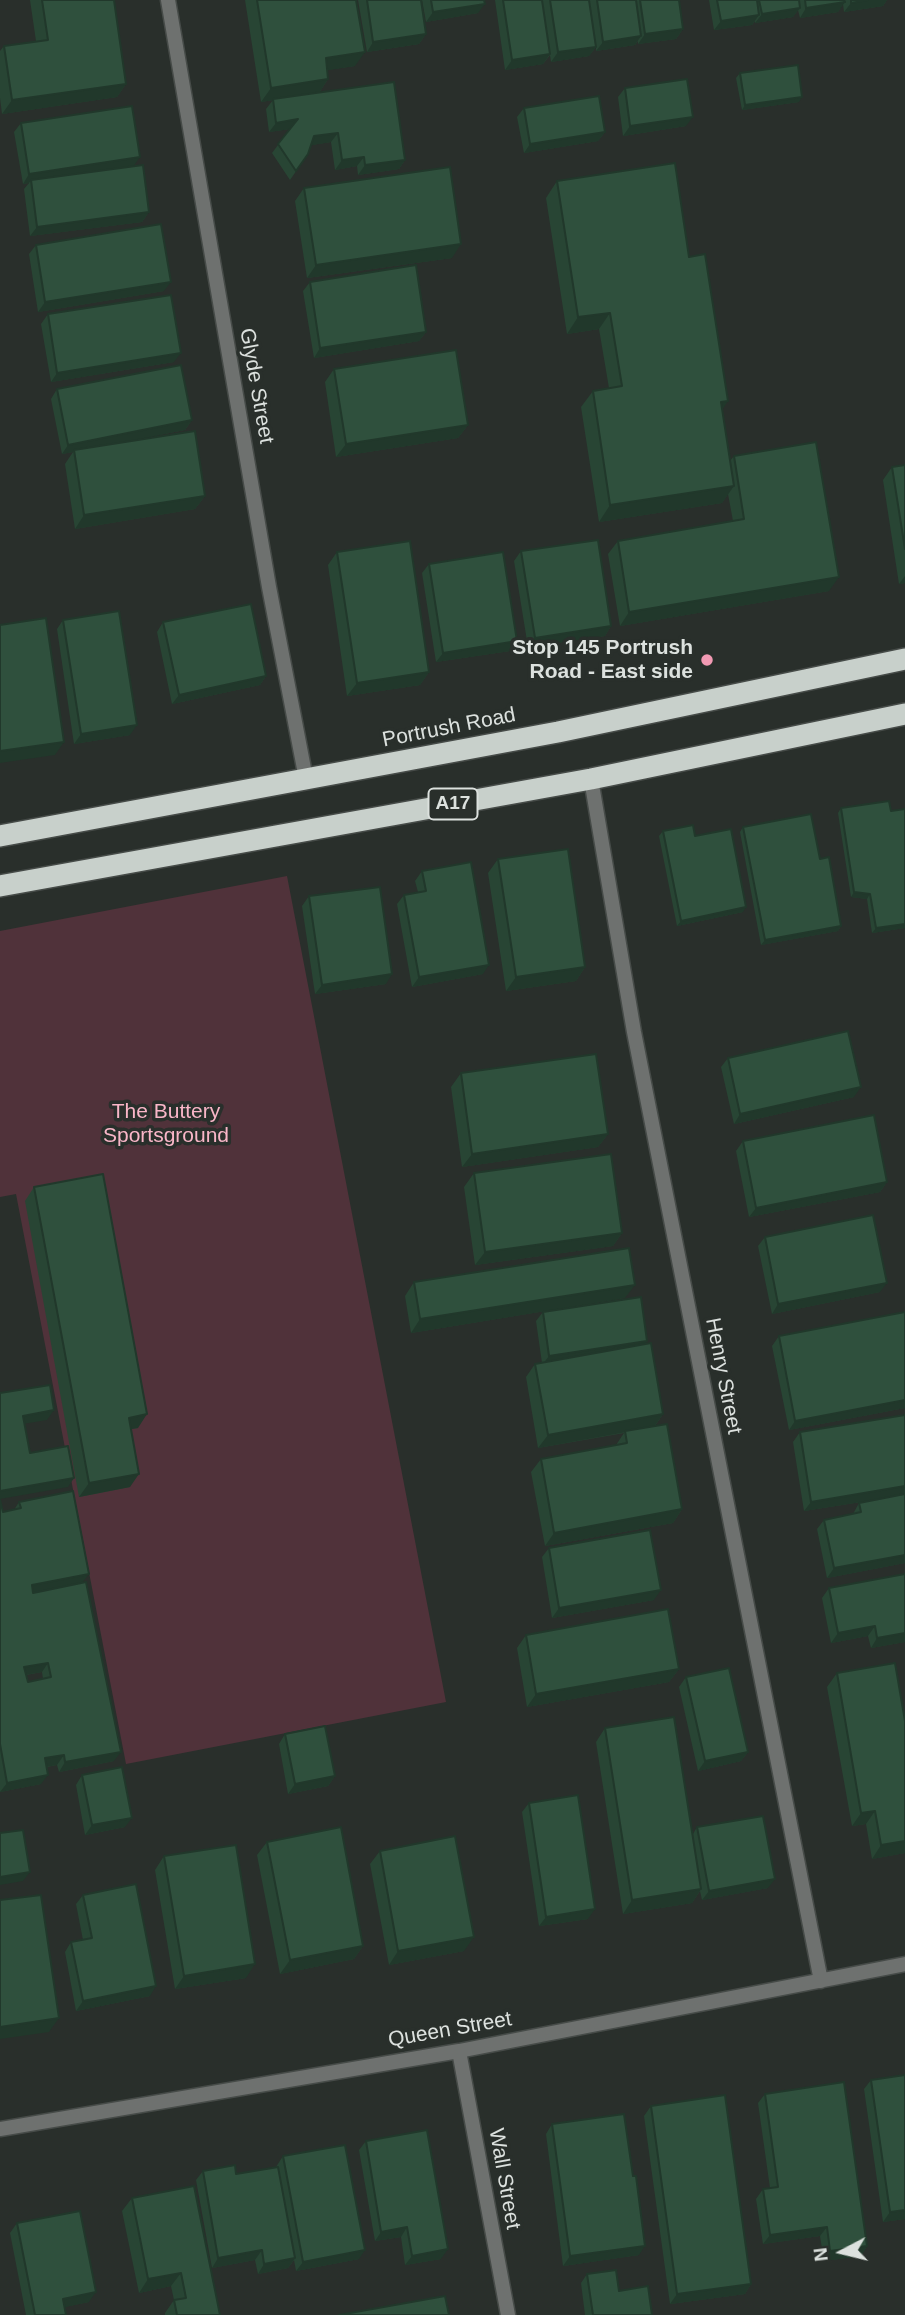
<!DOCTYPE html>
<html>
<head>
<meta charset="utf-8">
<style>
  body { margin:0 }
  #map { position:relative; width:905px; height:2315px; overflow:hidden; background:#292f2b; font-family:Helvetica,sans-serif }
  canvas { display:block }
  .north { position:absolute; left:807px; top:2217px; width:70px; height:70px; -webkit-text-stroke:5px #292f2b; paint-order:stroke; rotate:263deg; font-size:19px; font-weight:700; line-height:28px; text-align:center; color:#dce1de }
  .north::after { content:''; display:block; margin:auto; width:24px; height:32px; background:#dce1de; clip-path:polygon(50% 0,100% 100%,50% 72%,0 100%) }
</style>
</head>
<body>
<div id="map">
<canvas width="905" height="2315"></canvas>
<div class="north">N</div>
</div>
<script>
const context = document.querySelector('canvas').getContext('2d');
context.lineJoin = 'round';
function fill(path, color) { context.fillStyle = color; context.fill(path, 'evenodd'); }
function strokePath(path, color, width, dash) { context.strokeStyle = color; context.lineWidth = width; context.lineCap = dash ? 'butt' : 'round'; context.setLineDash(dash || []); context.stroke(path); }
function write(font, color, halo, rows, align = 'center') {
  context.font = font + ' Helvetica,sans-serif'; context.lineWidth = 7; context.setLineDash([]); context.textBaseline = 'middle'; context.strokeStyle = halo; context.fillStyle = color; for (const [text, x, y, turn = 0] of rows) {
    context.save(); context.translate(x, y); context.rotate((+turn || 0) * Math.PI / 180); context.textAlign = isNaN(turn) ? turn : align; if (halo) context.strokeText(text, 0, 0); context.fillText(text, 0, 0); context.restore();
  }
}
const green = new Path2D(`
  M287,876L446,1702L126,1764L16,1194L0,1197V931Z`);
const street = new Path2D(`
  M168,0L269,587L306,779
  M591,779L634,1032L821,1981
  M459,2051L508,2315
  M0,2129L459,2051L905,1964`);
const highway = new Path2D(`
  M0,836L558,732L905,659
  M0,886L591,779L905,714`);
const wall = new Path2D(`
  M30,0H114L126,84L117,97L2,114L0,98V51L4,46L36,41Z
  M245,0H356L355,66L327,70L328,79L319,93L405,160L399,169L358,175L357,166L335,170L331,142L311,145L308,154L290,180L272,153L290,129L269,132L266,109L273,100L261,102Z
  M358,0H421L426,34L419,44L367,52Z
  M422,0H484L478,13L426,22Z
  M495,0H679L683,29L676,39L638,44V41L635,45L596,51V47L589,56L551,62L550,55L543,64L505,70Z
  M709,0H887L883,6L844,12L843,4L838,12L800,18L798,10L793,17L755,23V21L752,25L714,30Z
  M740,73L799,102L742,110L736,78Z
  M625,88L686,126L623,136L618,97Z
  M524,108L605,132L598,141L524,153L517,117Z
  M21,123L133,167L149,212L142,222L30,236L24,189L29,183L23,184L14,132Z
  M557,181L689,257L722,410L730,461L734,456L829,591L620,626L608,554L618,541L733,521L728,494L722,503L599,522L581,407L593,391L609,388L599,329L567,334L546,198Z
  M304,188L452,258L307,278L295,201Z
  M36,245L164,291L38,312L29,254Z
  M310,282L426,332L419,341L314,358L303,291Z
  M48,314L174,362L51,382L41,324Z
  M334,369L468,425L458,438L336,457L325,382Z
  M57,389L192,420L185,430L117,443L205,496L195,509L75,529L65,464L73,452L62,454L51,399Z
  M905,465V583L899,584L883,480L892,467Z
  M521,551L611,626L605,636L528,647L514,561Z
  M337,552L429,672L420,685L347,696L328,565Z
  M429,564L517,641L510,651L436,662L422,573Z
  M63,620L130,735L74,744L57,629Z
  M163,622L266,676L260,685L172,704L157,632Z
  M841,808L905,928L872,933L867,899L851,897L838,813Z
  M743,827L820,859L841,926L838,931L761,945L740,832Z
  M663,831L695,836L743,912L677,926L659,836Z
  M498,859L585,967L576,981L506,991L488,873Z
  M422,871L483,974L412,987L397,904L404,895L418,892L415,881Z
  M309,896L386,984L315,994L302,906Z
  M728,1058L854,1097L734,1124L721,1067Z
  M461,1073L608,1134L598,1147L462,1167L451,1087Z
  M743,1141L887,1182L880,1192L749,1217L736,1151Z
  M474,1173L622,1233L613,1246L475,1265L464,1187Z
  M34,1187L138,1428L131,1429L130,1487L79,1497L25,1201Z
  M765,1237L880,1292L772,1314L758,1246Z
  M414,1282L625,1298L411,1333L405,1296Z
  M543,1312L645,1344L663,1414L655,1426L682,1509L673,1523L545,1546L531,1472L541,1459L616,1445L624,1433L538,1448L526,1377L535,1364L542,1363L536,1321Z
  M905,1312V1408L789,1430L772,1346L779,1336Z
  M905,1415V1563L827,1578L817,1529L824,1520L853,1514L859,1503L893,1497L804,1511L793,1442L800,1432Z
  M0,1500L3,1512L14,1510L19,1502L83,1583L114,1761L59,1772L57,1765L47,1767L41,1784L0,1792ZM42,1672L43,1679L28,1682L26,1675Z
  M549,1548L654,1600L552,1618L542,1557Z
  M905,1574V1642L871,1648L868,1636L831,1643L822,1598L829,1588Z
  M526,1635L679,1669L669,1682L527,1707L517,1648Z
  M837,1673L905,1721V1853L872,1859L866,1824L852,1826L827,1687Z
  M686,1677L748,1752L741,1761L698,1771L679,1687Z
  M605,1728L693,1834L697,1827L768,1888L702,1900L700,1891L692,1903L623,1914L596,1742Z
  M285,1734L335,1776L328,1786L288,1794L279,1744Z
  M82,1775L125,1827L85,1835L76,1785Z
  M529,1803L588,1919L539,1926L522,1812Z
  M267,1842L363,1946L354,1959L280,1974L257,1855Z
  M380,1851L464,1951L389,1965L370,1864Z
  M164,1856L246,1978L175,1989L155,1870Z
  M83,1895L150,1996L76,2011L65,1952L71,1942L83,1940L76,1904Z
  M871,2080L905,2219L883,2222L864,2089Z
  M765,2094L867,2246L861,2256L824,2261L820,2236L763,2244L756,2199L763,2189L770,2188L758,2103Z
  M651,2106L751,2284L745,2294L670,2304L644,2116Z
  M552,2124L633,2176L639,2255L563,2266L546,2134Z
  M366,2141L441,2259L405,2265L401,2237L375,2241L359,2150Z
  M283,2156L359,2259L296,2271L294,2260L288,2268L258,2274L255,2260L212,2268L196,2180L203,2171L236,2174L276,2167Z
  M132,2198L220,2315H165V2313L174,2300L171,2286L139,2293L122,2211Z
  M17,2223L89,2302L64,2307L66,2315H26L10,2233Z
  M587,2274L619,2291L652,2315H585L581,2283Z`);
const shadedWall = new Path2D(`
  M868,0H887L883,6L844,12L851,3Z
  M845,2L838,12L800,18L806,8Z
  M485,4L478,13L426,22L433,12Z
  M800,8L793,17L755,23L762,14Z
  M759,15L752,25L714,30L721,21Z
  M683,29L676,39L638,44L645,34Z
  M426,34L419,44L367,52L373,42Z
  M641,36L635,45L596,51L603,42Z
  M596,47L589,56L551,62L558,52Z
  M365,52L355,66L316,72L326,58Z
  M550,54L543,64L505,70L512,60Z
  M328,79L319,93L261,102L271,88Z
  M126,84L117,97L2,114L12,100Z
  M802,97L799,102L742,110L745,105Z
  M693,117L686,126L623,136L630,126Z
  M298,119L291,129L269,132L276,123Z
  M605,132L598,141L524,153L530,144Z
  M338,133L331,142L307,146L314,136Z
  M140,157L133,167L31,180L29,183L23,184L29,174Z
  M364,157L357,166L335,170L342,160Z
  M405,160L399,169L358,175L365,165Z
  M149,212L142,222L30,236L37,227Z
  M461,244L452,258L307,278L316,265Z
  M171,282L164,291L38,312L45,302Z
  M610,313L599,329L567,334L578,317Z
  M426,332L419,341L314,358L320,348Z
  M181,353L174,362L51,382L57,373Z
  M728,401L717,418L721,402Z
  M192,420L185,430L74,452V450L73,452L62,454L68,445Z
  M468,425L458,438L336,457L346,444Z
  M734,486L722,503L599,522L610,505Z
  M205,496L195,509L75,529L84,515Z
  M905,576V583L899,584Z
  M839,577L829,591L620,626L629,612Z
  M611,626L605,636L528,647L535,638Z
  M517,641L510,651L436,662L443,653Z
  M429,672L420,685L347,696L357,683Z
  M266,676L260,685L172,704L179,695Z
  M137,725L130,735L74,744L81,734Z
  M64,742L55,755L0,763V751Z
  M854,892L870,894L867,899L851,897Z
  M746,907L743,912L677,926L681,921Z
  M905,924V928L872,933L876,928Z
  M841,926L838,931L761,945L765,940Z
  M489,965L483,974L412,987L419,977Z
  M585,967L576,981L506,991L516,977Z
  M392,974L386,984L315,994L322,985Z
  M861,1087L854,1097L734,1124L740,1114Z
  M608,1134L598,1147L462,1167L472,1154Z
  M887,1182L880,1192L749,1217L756,1208Z
  M622,1233L613,1246L475,1265L485,1252Z
  M887,1283L880,1292L772,1314L778,1304Z
  M635,1285L625,1298L411,1333L420,1319Z
  M647,1341L640,1351L542,1365L549,1356Z
  M905,1400V1408L789,1430L795,1421Z
  M54,1410L47,1420L17,1425L23,1416Z
  M147,1414L138,1428L119,1431L129,1418Z
  M663,1414L654,1427L538,1448L548,1435Z
  M139,1474L130,1487L79,1497L89,1483Z
  M74,1478L68,1487L0,1499V1491Z
  M905,1486V1495L804,1511L811,1502Z
  M682,1509L673,1523L545,1546L554,1533Z
  M905,1555V1563L827,1578L834,1568Z
  M89,1574L82,1583L26,1594L32,1585Z
  M661,1590L654,1600L552,1618L559,1608Z
  M875,1626L868,1636L831,1643L838,1633Z
  M905,1633V1642L871,1648L877,1638Z
  M48,1663L42,1672L18,1676L24,1667Z
  M679,1669L669,1682L527,1707L536,1694Z
  M121,1752L114,1761L59,1772L65,1762Z
  M748,1752L741,1761L698,1771L705,1761Z
  M64,1755L57,1765L39,1768L45,1758Z
  M48,1775L41,1784L0,1792L7,1783Z
  M335,1776L328,1786L288,1794L295,1784Z
  M875,1811L866,1824L852,1826L861,1813Z
  M132,1818L125,1827L85,1835L92,1825Z
  M905,1841V1853L872,1859L881,1845Z
  M30,1872L23,1881L0,1885V1877Z
  M775,1879L768,1888L702,1900L709,1891Z
  M701,1889L692,1903L623,1914L632,1900Z
  M595,1909L588,1919L539,1926L546,1917Z
  M474,1937L464,1951L389,1965L398,1951Z
  M363,1946L354,1959L280,1974L290,1960Z
  M255,1964L246,1978L175,1989L184,1976Z
  M156,1986L150,1996L76,2011L83,2001Z
  M59,2018L49,2032L0,2039V2027Z
  M905,2210V2219L883,2222L890,2212Z
  M407,2227L401,2237L375,2241L381,2232Z
  M827,2227L820,2236L763,2244L770,2235Z
  M645,2246L639,2255L563,2266L570,2256Z
  M867,2246L861,2256L824,2261L830,2251Z
  M448,2249L441,2259L405,2265L412,2256Z
  M262,2250L255,2260L212,2268L218,2258Z
  M365,2250L359,2259L296,2271L303,2262Z
  M295,2258L288,2268L258,2274L264,2264Z
  M181,2273L171,2286L139,2293L148,2279Z
  M751,2284L745,2294L670,2304L677,2294Z
  M96,2292L89,2302L56,2309L63,2299Z`);
const building = new Path2D(`
  M42,0H114L126,84L12,100L4,46L48,40Z
  M257,0H356L365,52L326,58L328,79L271,88Z
  M367,0H421L426,34L373,42Z
  M431,0H484L485,4L433,12Z
  M503,0H542L550,54L512,60Z
  M550,0H589L596,47L558,52Z
  M597,0H636L641,36L603,42Z
  M640,0H679L683,29L645,34Z
  M717,0H757L759,15L721,21Z
  M759,0H799L800,8L762,14Z
  M805,0H844L845,2L806,8Z
  M851,0H868L851,3Z
  M798,65L802,97L745,105L740,73Z
  M687,79L693,117L630,126L625,88Z
  M394,82L405,160L365,165L364,157L342,160L338,133L314,136L308,154L296,171L278,144L298,119L276,123L273,99Z
  M599,96L605,132L530,144L524,108Z
  M132,106L140,157L29,174L21,123Z
  M675,163L689,257L705,254L728,401L721,402L734,486L610,505L593,391L622,386L610,313L578,317L557,181Z
  M143,165L149,212L37,227L31,180Z
  M450,167L461,244L316,265L304,188Z
  M161,224L171,282L45,302L36,245Z
  M416,265L426,332L320,348L310,282Z
  M171,295L181,353L57,373L48,314Z
  M456,350L468,425L346,444L334,369Z
  M181,365L192,420L68,445L57,389Z
  M195,431L205,496L84,515L74,450Z
  M816,442L839,577L629,612L618,541L744,519L734,456Z
  M905,465V549L892,467Z
  M598,540L611,626L535,638L521,551Z
  M410,541L429,672L357,683L337,552Z
  M503,552L517,641L443,653L429,564Z
  M251,604L266,676L179,695L163,622Z
  M119,611L137,725L81,734L63,620Z
  M46,618L64,742L0,751V625Z
  M889,801L891,811L905,809V924L876,928L870,894L854,892L841,808Z
  M811,814L820,859L829,857L841,926L765,940L743,827Z
  M693,825L695,836L731,829L746,907L681,921L663,831Z
  M568,849L585,967L516,977L498,859Z
  M471,862L489,965L419,977L404,895L426,891L422,871Z
  M380,887L392,974L322,985L309,896Z
  M848,1031L861,1087L740,1114L728,1058Z
  M596,1054L608,1134L472,1154L461,1073Z
  M874,1115L887,1182L756,1208L743,1141Z
  M611,1154L622,1233L485,1252L474,1173Z
  M103,1174L147,1414L129,1418L139,1474L89,1483L34,1187Z
  M873,1215L887,1283L778,1304L765,1237Z
  M629,1248L635,1285L420,1319L414,1282Z
  M641,1297L647,1341L549,1356L543,1312Z
  M905,1312V1400L795,1421L779,1336Z
  M651,1343L663,1414L548,1435L535,1364Z
  M50,1385L54,1410L23,1416L30,1453L68,1446L74,1478L0,1491V1393Z
  M905,1415V1486L811,1502L800,1432Z
  M667,1424L682,1509L554,1533L541,1459L627,1443L625,1431Z
  M73,1491L89,1574L32,1585L33,1593L86,1582L121,1752L65,1762L64,1755L45,1758L48,1775L7,1783L0,1744V1500L3,1512L21,1508L19,1502ZM48,1663L51,1677L28,1682L24,1667Z
  M905,1494V1555L834,1568L824,1520L861,1512L859,1503Z
  M650,1530L661,1590L559,1608L549,1548Z
  M905,1574V1633L877,1638L875,1626L838,1633L829,1588Z
  M668,1609L679,1669L536,1694L526,1635Z
  M895,1663L905,1721V1841L881,1845L875,1811L861,1813L837,1673Z
  M729,1668L748,1752L705,1761L686,1677Z
  M674,1717L701,1889L632,1900L605,1728Z
  M325,1726L335,1776L295,1784L285,1734Z
  M122,1767L132,1818L92,1825L82,1775Z
  M578,1795L595,1909L546,1917L529,1803Z
  M763,1816L775,1879L709,1891L697,1827Z
  M341,1827L363,1946L290,1960L267,1842Z
  M23,1830L30,1872L0,1877V1833Z
  M455,1836L474,1937L398,1951L380,1851Z
  M236,1845L255,1964L184,1976L164,1856Z
  M136,1884L156,1986L83,2001L71,1942L92,1938L83,1895Z
  M41,1895L59,2018L0,2027V1900Z
  M905,2075V2210L890,2212L871,2080Z
  M844,2082L867,2246L830,2251L827,2227L770,2235L763,2189L778,2187L765,2094Z
  M725,2095L751,2284L677,2294L651,2106Z
  M624,2114L633,2176H636L645,2246L570,2256L552,2124Z
  M427,2130L448,2249L412,2256L407,2227L381,2232L366,2141Z
  M345,2145L365,2250L303,2262L283,2156Z
  M235,2165L236,2174L278,2167L295,2258L264,2264L262,2250L218,2258L203,2171Z
  M194,2186L220,2315H177L174,2300L186,2298L181,2273L148,2279L132,2198Z
  M80,2211L96,2292L63,2299L66,2315H35L17,2223Z
  M616,2270L619,2291L648,2286L652,2315H593L587,2274Z
  M445,2296L449,2315H339Z`);
const markers = [
  [707,660,7,"#f19ab3"]
];
const shields = [
  [453,804,49]
];
const shieldNames = [
  ["A17",453,804]
];
const streetNames = [
  ["Glyde Street",256,386,80],
  ["Portrush Road",449,728,-11],
  ["Henry Street",723,1376,79],
  ["Queen Street",450,2030,-10],
  ["Wall Street",504,2179,80]
];
const poiNames = [
  ["Stop 145 Portrush",693,648],
  ["Road - East side",693,672]
];
const parkNames = [
  ["The Buttery",166,1112],
  ["Sportsground",166,1136]
];
fill(green, '#50323a');
strokePath(street, '#464b48', 17);
strokePath(highway, '#464b48', 24);
strokePath(street, '#6e716f', 14);
strokePath(highway, '#c8d0cb', 21);
fill(wall, '#284534');
fill(shadedWall, '#21382b');
fill(building, '#2f503d');
strokePath(building, '#21382b', 2);
for (const [x, y, r, color] of markers) { const dot = new Path2D(); dot.arc(x, y, r, 0, 2 * Math.PI); context.fillStyle = color; context.fill(dot); strokePath(dot, '#292f2b', 2.5); }
for (const [x, y, w] of shields) { const box = new Path2D(); box.roundRect(x - w / 2, y - 15.5, w, 31, 5); context.fillStyle = '#292f2b'; context.fill(box); strokePath(box, '#dce1de', 2); }
write('bold 19px', '#dce1de', null, shieldNames);
write('21px', '#dce1de', '#292f2b', streetNames);
write('bold 21px', '#dce1de', '#292f2b', poiNames, 'right');
write('21px', '#f9b6c8', '#292f2b', parkNames);
</script>
</body>
</html>
